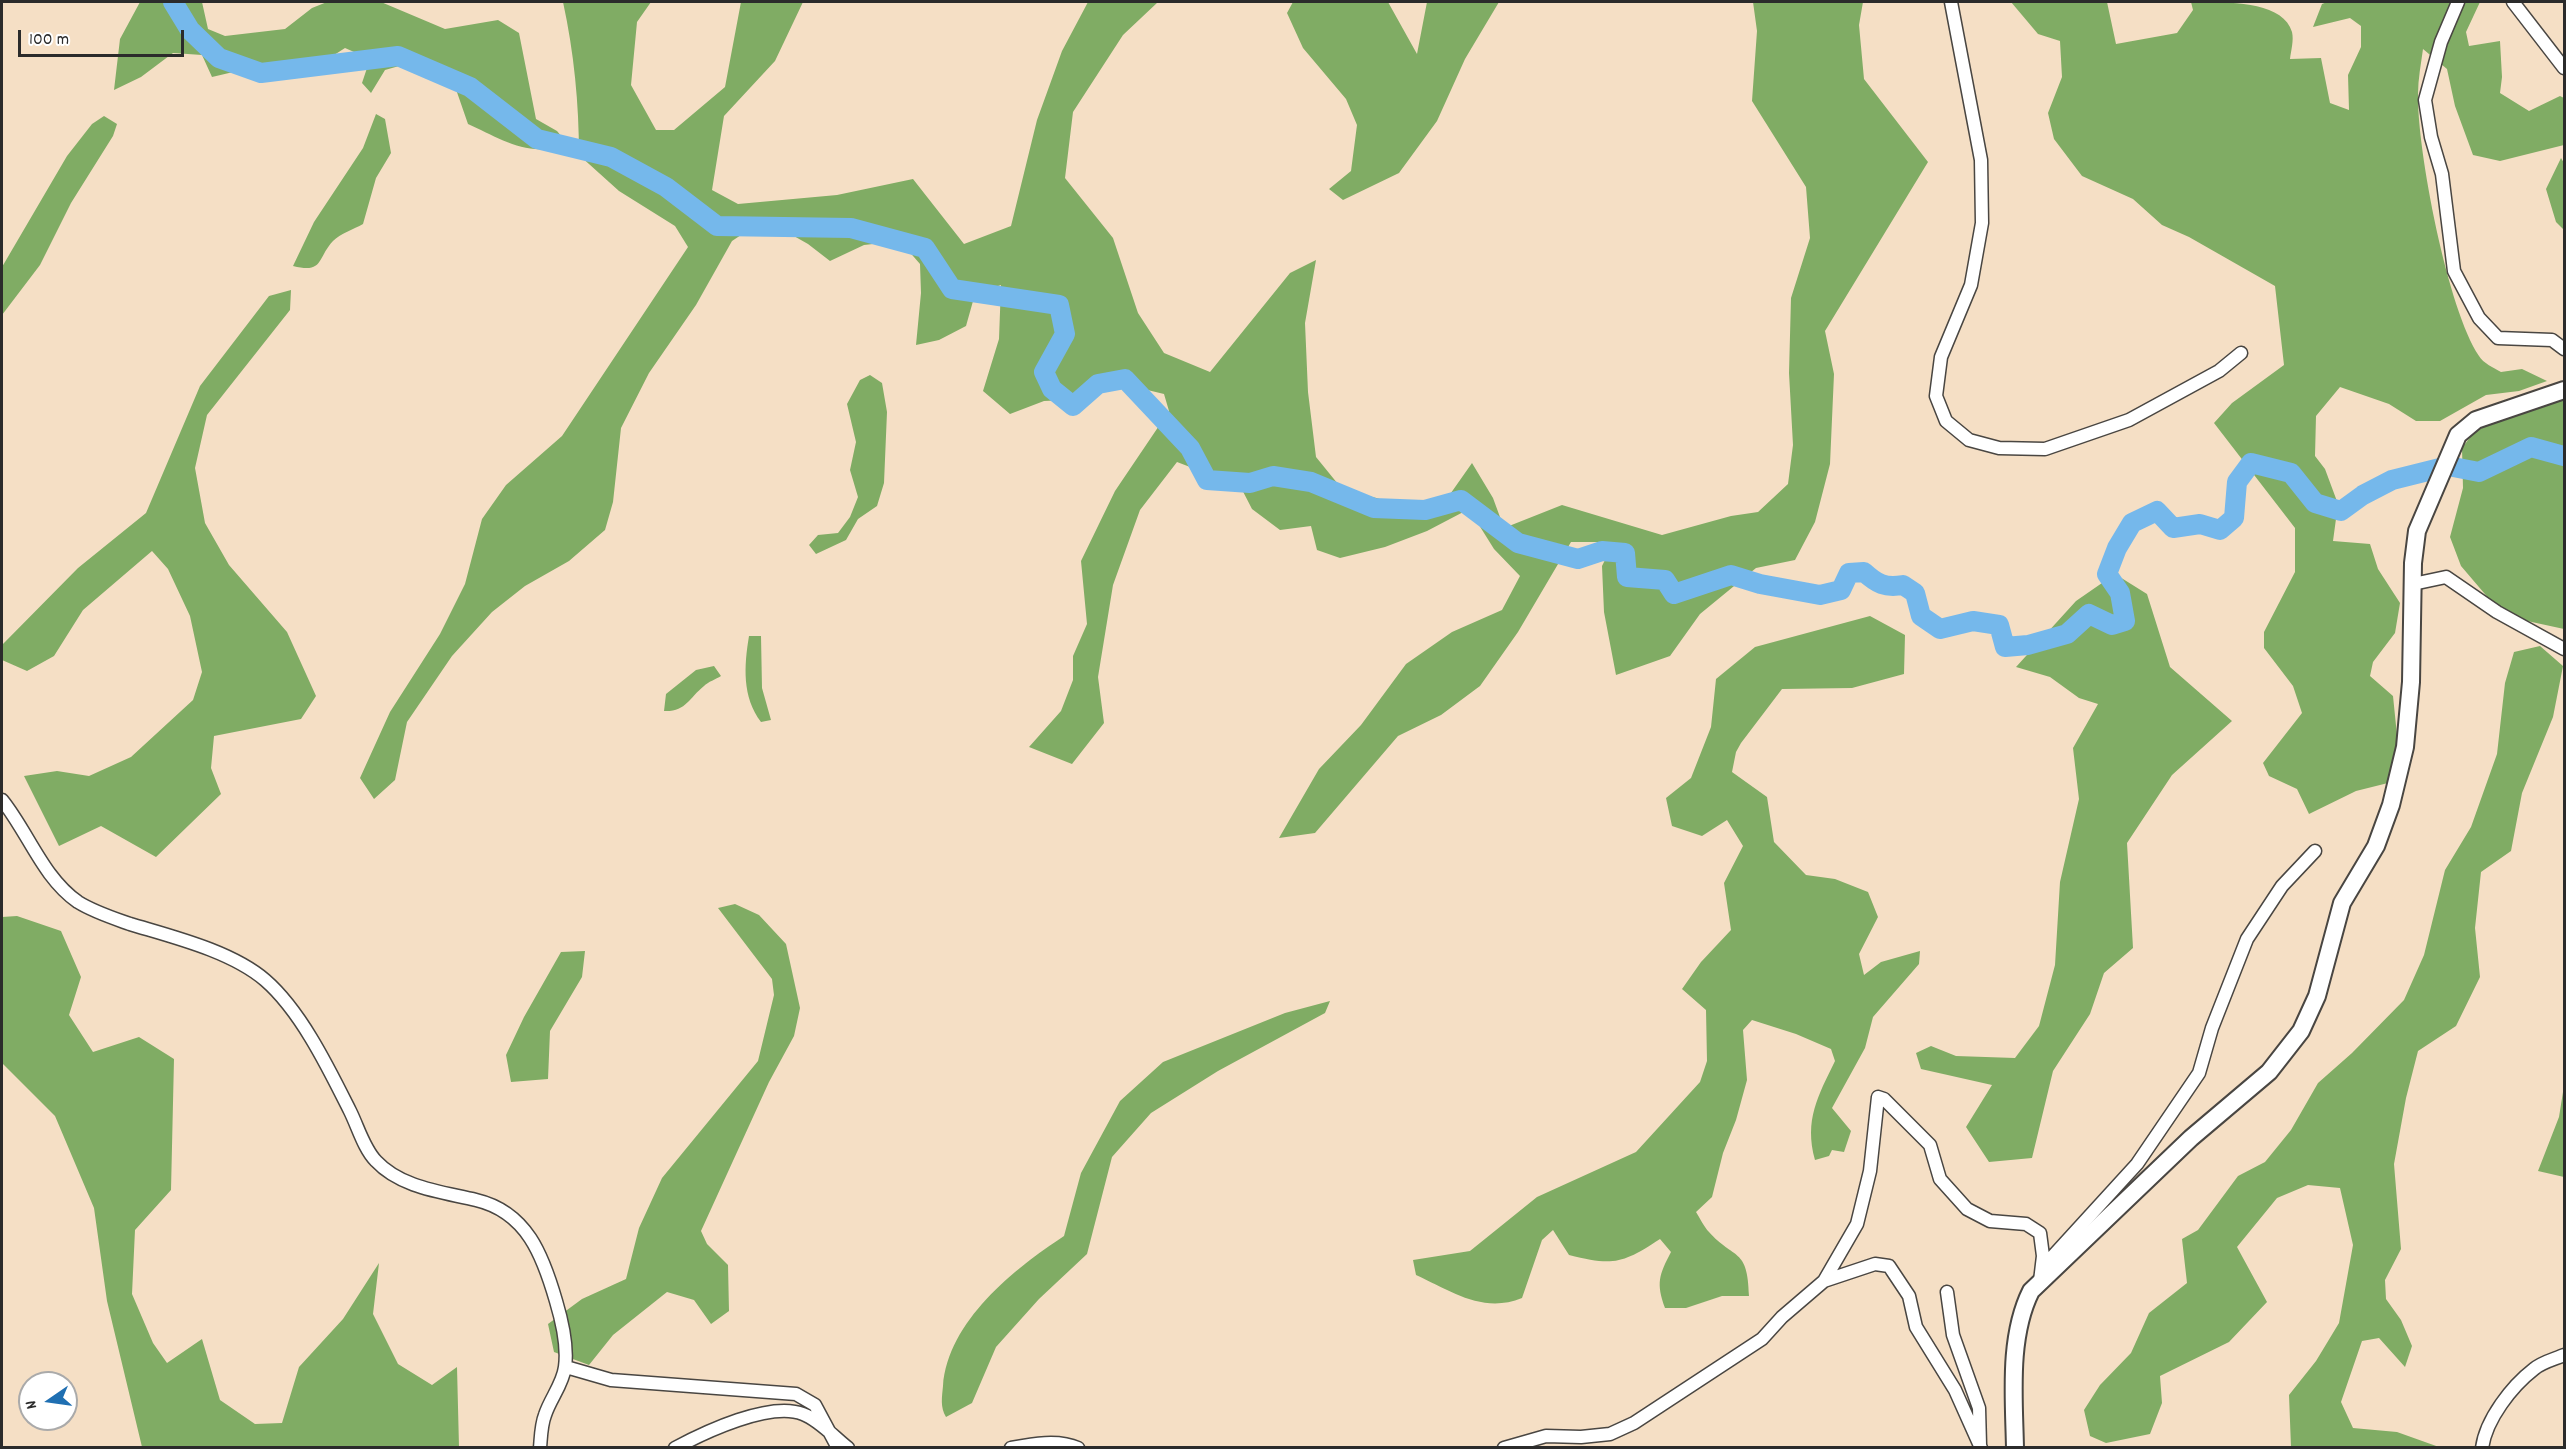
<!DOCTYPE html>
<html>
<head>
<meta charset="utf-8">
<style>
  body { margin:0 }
  #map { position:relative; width:2566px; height:1449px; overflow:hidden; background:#f5dfc5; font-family:Dekko,sans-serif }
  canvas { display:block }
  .frame { position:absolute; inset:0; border:3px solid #2b2b2b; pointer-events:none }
  .north { position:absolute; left:18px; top:1371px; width:60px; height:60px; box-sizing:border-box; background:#fff; border:2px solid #aaa; border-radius:50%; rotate:257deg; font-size:16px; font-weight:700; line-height:24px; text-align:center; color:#2b2b2b }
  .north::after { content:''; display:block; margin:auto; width:21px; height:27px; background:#1f6fb2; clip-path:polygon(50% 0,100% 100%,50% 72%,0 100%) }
  .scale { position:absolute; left:18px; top:30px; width:166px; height:27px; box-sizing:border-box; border:3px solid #2b2b2b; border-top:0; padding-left:8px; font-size:18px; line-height:21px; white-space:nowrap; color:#2b2b2b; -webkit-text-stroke:4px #fff; paint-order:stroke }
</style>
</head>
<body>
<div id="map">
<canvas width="2566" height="1449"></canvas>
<div class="frame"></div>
<div class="north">N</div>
<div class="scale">100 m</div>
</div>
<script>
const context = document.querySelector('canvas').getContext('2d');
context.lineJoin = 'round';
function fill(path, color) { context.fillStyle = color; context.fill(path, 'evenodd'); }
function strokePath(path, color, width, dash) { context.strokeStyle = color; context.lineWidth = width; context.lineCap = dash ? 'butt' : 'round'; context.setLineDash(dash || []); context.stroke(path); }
const forest = new Path2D(`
  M140,2H202L208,29L225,36L285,29L312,8L327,2H381L445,29L498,20L519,33L536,119L557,131L566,142C534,161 499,138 468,124L450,72L399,66L385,70L371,93L362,83L370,59L345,48L317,66L280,61L212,77L202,55L173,53L141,77L114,90L120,39Z
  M563,2H651L637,22L631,85L656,130H674L725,87L741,2H803L775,61L724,116L712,190L738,204L837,195L913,179L964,244L1011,226L1037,120L1062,51L1088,2H1158L1123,35L1073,112L1065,178L1113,238L1138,313L1164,353L1210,372L1290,273L1316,260L1305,323L1308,392L1316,457L1342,489L1403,505L1446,500L1472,463L1493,498L1504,528L1562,505L1662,535L1731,516L1758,512L1788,484L1793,445L1789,373L1791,298L1810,238L1806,187L1752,101L1757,31L1753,2H1863L1859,25L1864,79L1928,162L1825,331L1834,374L1830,464L1815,522L1795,560L1756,568L1700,614L1670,656L1616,675L1604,612L1602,566L1614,542H1571L1518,632L1480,686L1441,715L1398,736L1315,833L1279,838L1319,769L1361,725L1406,664L1452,632L1502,610L1520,576L1494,549L1469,509L1427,531L1385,547L1340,558L1317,550L1311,526L1280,530L1252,509L1235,476L1211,475L1177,462L1140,510L1113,585L1098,677L1104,723L1072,764L1029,747L1061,711L1073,680V656L1087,624L1081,561L1115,491L1169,411L1164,394L1131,386L1112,385L1089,399L1044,401L1010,414L983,391L999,339L1001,285L975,294L966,326L939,340L916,345L921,293L920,264L900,241L864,245L830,261L808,244L778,227H753L732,241L696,305L649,373L621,428L613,502L605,530L569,561L525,586L492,612L452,656L407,722L395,780L374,799L360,778L390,712L440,634L465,584L482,519L506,485L562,436L688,247L675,226L619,191L579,155C579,103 574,53 563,2Z
  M1293,2H1388L1417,54L1427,2H1499L1465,59L1437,121L1399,173L1343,200L1329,189L1351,171L1357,125L1346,99L1303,48L1287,13Z
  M2011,2H2107L2116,44L2177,33L2193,10L2191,2C2224,2 2283,0 2292,32C2294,40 2291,51 2290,59L2321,58L2330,103L2349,110L2348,75L2361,47V26L2350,18L2313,27L2322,4L2327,2H2480L2466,32L2469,46L2500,41L2502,77L2500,93L2529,111L2560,96L2564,98V145L2500,161L2473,155L2455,106L2447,69L2423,49C2421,64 2418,79 2418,94C2417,151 2448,310 2479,356C2483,363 2494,368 2501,372L2522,369L2547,381L2519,391L2486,395L2440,421H2416L2389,404L2340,387L2316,416L2315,456L2325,469L2338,504L2333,541L2370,544L2378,569L2400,603L2395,633L2373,662L2370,676L2393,696L2399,755L2388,783L2356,791L2309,814L2297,789L2269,776L2263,763L2302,713L2293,686L2264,648V632L2295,572V528L2214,423L2232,403L2284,365L2275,286L2189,237L2162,225L2133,199L2082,176L2054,139L2048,113L2062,77L2060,41L2038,34Z
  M376,114L385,119L391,153L376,178L363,224C354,229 340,234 333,241C317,258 324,274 293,266L314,222L363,148Z
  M104,116L117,124L113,136L71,203L40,265L2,315V267L67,156L92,124Z
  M2561,158L2564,163V230L2556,222L2546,189Z
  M291,290L290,310L207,415L195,468L205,523L229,565L287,632L316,696L301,719L214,736L211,768L221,794L156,857L101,826L59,846L24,776L57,771L89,776L131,757L193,700L202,672L190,616L168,569L152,551L83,610L54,656L27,671L2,660V645L78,568L146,513L200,386L269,296Z
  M870,375L882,383L887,412L884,483L877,506L858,519L846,540L816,554L809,545L818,535L838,533L850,517L858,497L850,470L856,442L847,404L860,380Z
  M2564,397V629L2518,619L2490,600L2461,566L2450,537L2463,488L2462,448L2483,420Z
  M2115,574L2147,594L2170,667L2232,721L2172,775L2127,843L2133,948L2104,973L2090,1014L2053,1071L2032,1158L1989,1162L1966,1127L1992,1085L1921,1069L1916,1053L1931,1046L1956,1056L2015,1058L2039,1026L2055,965L2060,882L2079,799L2073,748L2098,704L2079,698L2050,677L2016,667L2076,601Z
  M1870,616L1905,635L1904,674L1852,688L1782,689L1741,743L1736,752L1732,772L1767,797L1774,842L1806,875L1835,879L1868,892L1878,917L1859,954L1864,975L1881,962L1920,951L1919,964L1873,1017L1865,1048L1832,1108L1851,1131L1844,1152L1832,1150L1829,1156L1815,1160C1804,1120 1818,1096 1835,1061L1831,1049L1796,1034L1752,1020L1743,1030L1747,1080L1736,1120L1723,1153L1712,1197L1696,1212C1700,1218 1704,1227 1709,1232C1734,1260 1748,1247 1749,1296H1722L1686,1308H1665C1656,1283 1659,1275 1671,1252L1660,1239C1622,1264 1613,1266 1569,1255L1553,1230L1542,1240L1522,1298C1483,1314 1451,1291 1416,1275L1413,1260L1470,1251L1537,1197L1636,1152L1700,1082L1707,1061L1706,1010L1682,989L1701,962L1731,930L1724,883L1743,846L1727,820L1702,836L1672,826L1666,798L1691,778L1711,727L1716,679L1755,647Z
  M749,636H761L762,688L771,720L761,722C742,697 744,666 749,636Z
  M2540,646L2563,666L2553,717L2522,793L2511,851L2481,872L2475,928L2480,977L2456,1026L2418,1051L2406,1098L2394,1164L2401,1249L2385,1280L2386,1299L2401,1320L2412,1346L2405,1367L2379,1338L2362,1341L2341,1402L2353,1428L2397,1432L2439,1447H2291L2289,1395L2316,1361L2339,1323L2353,1245L2340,1188L2308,1185L2277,1198L2237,1247L2267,1302L2229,1342L2160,1376L2162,1403L2150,1434L2106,1443L2090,1436L2084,1410L2100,1385L2131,1353L2149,1313L2187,1283L2182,1239L2198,1230L2238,1176L2265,1162L2291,1130L2318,1083L2352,1053L2404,1000L2424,955L2445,870L2471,827L2497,754L2505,683L2514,652Z
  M714,666L721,676C716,679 708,682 704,686C689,698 686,712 664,711L666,694L696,670Z
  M735,904L759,915L786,944L800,1008L794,1036L769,1082L701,1231L707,1244L728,1265L729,1311L711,1324L694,1300L667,1292L613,1335L589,1365L554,1352L548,1324L582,1299L626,1279L639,1228L662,1178L758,1061L774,995L772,979L718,908Z
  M17,916L61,931L81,977L69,1015L93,1052L139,1037L174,1059L171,1190L135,1230L132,1294L153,1343L167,1363L202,1339L220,1400L255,1424L282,1423L299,1367L343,1319L379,1263L373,1314L398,1364L432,1385L457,1367L459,1447H142L107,1301L94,1208L55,1116L2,1063V917Z
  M585,951L582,977L550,1031L548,1079L511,1082L506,1055L524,1017L561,952Z
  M1330,1001L1325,1013L1218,1071L1151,1113L1112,1157L1087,1254L1039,1299L996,1347L972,1403L946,1417C940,1407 942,1397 943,1386C948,1321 1014,1269 1064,1236L1081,1173L1120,1101L1163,1062L1285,1013Z
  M2563,1092H2564V1177L2538,1171L2559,1117Z`);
const river = new Path2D(`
  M173,2L190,30L219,58L261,73L398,56L470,87L537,139L611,157L666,187L717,226L851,228L925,248L952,289L1059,305L1065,334L1044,372L1052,389L1073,406L1098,384L1125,379L1190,448L1207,480L1250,483L1273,476L1311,482L1374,508L1425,510L1461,500L1518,543L1578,559L1602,551L1625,553L1627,577L1665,580L1674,594L1731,575L1760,584L1820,595L1841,590L1849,573L1864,572C1877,584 1885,588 1903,585L1915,593L1921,616L1940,629L1973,621L1999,625L2005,647L2028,645L2067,634L2089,614L2112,625L2125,621L2120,593L2107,574L2117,548L2132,523L2157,511L2173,528L2200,524L2220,530L2234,518L2237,482L2251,463L2291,473L2315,503L2341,511L2363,495L2392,480L2448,466L2479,472L2531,447L2564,456`);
const street = new Path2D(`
  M1951,2L1981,160L1982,223L1971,285L1941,357L1936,396L1946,421L1969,440L1999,448L2045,449L2129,420L2219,371L2241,353
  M2458,2L2441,42L2425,100L2431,137L2442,174L2454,271L2479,318L2498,338L2552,340L2564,349
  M2513,2L2564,68
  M2413,584L2446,577L2497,612L2564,649
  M2,800C28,832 43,878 78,902C94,912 113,918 130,924C173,937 231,951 265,980C301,1011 329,1069 350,1111C358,1127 364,1149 376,1161C401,1188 443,1192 476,1200C527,1212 543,1256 556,1301C562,1321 568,1346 565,1367C563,1384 550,1399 545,1415C541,1425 541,1437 540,1448
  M2042,1268L2137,1164L2199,1073L2212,1028L2247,939L2282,886L2315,851
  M1824,1281L1875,1264L1889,1266L1909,1296L1916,1327L1955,1390L1981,1448
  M1947,1292L1953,1335L1979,1408L1980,1445
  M566,1367L611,1380L796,1394L815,1405L838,1448
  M675,1448C705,1432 770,1401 803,1414C819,1420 834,1437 848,1448
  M1011,1448C1032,1444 1058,1439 1078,1448
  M1504,1448L1546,1436L1581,1437L1610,1434L1634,1423L1762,1339L1782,1317L1824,1281L1857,1224L1870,1171L1878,1097L1884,1099L1930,1145L1940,1179L1967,1209L1990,1221L2026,1224L2040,1233L2043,1256L2040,1281
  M2482,1448C2486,1419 2512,1386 2534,1369C2542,1362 2555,1359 2564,1355`);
const secondary = new Path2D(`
  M2015,1448C2014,1397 2008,1337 2031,1291L2191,1138L2269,1072L2301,1031L2317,996L2342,903L2376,846L2391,805L2405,747L2411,682L2413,563L2417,531L2458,435L2476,420L2564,390`);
fill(forest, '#80ac64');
strokePath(river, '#75b8eb', 20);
strokePath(street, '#494642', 15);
strokePath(secondary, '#494642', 20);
strokePath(street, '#fff', 12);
strokePath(secondary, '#fff', 16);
</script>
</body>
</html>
